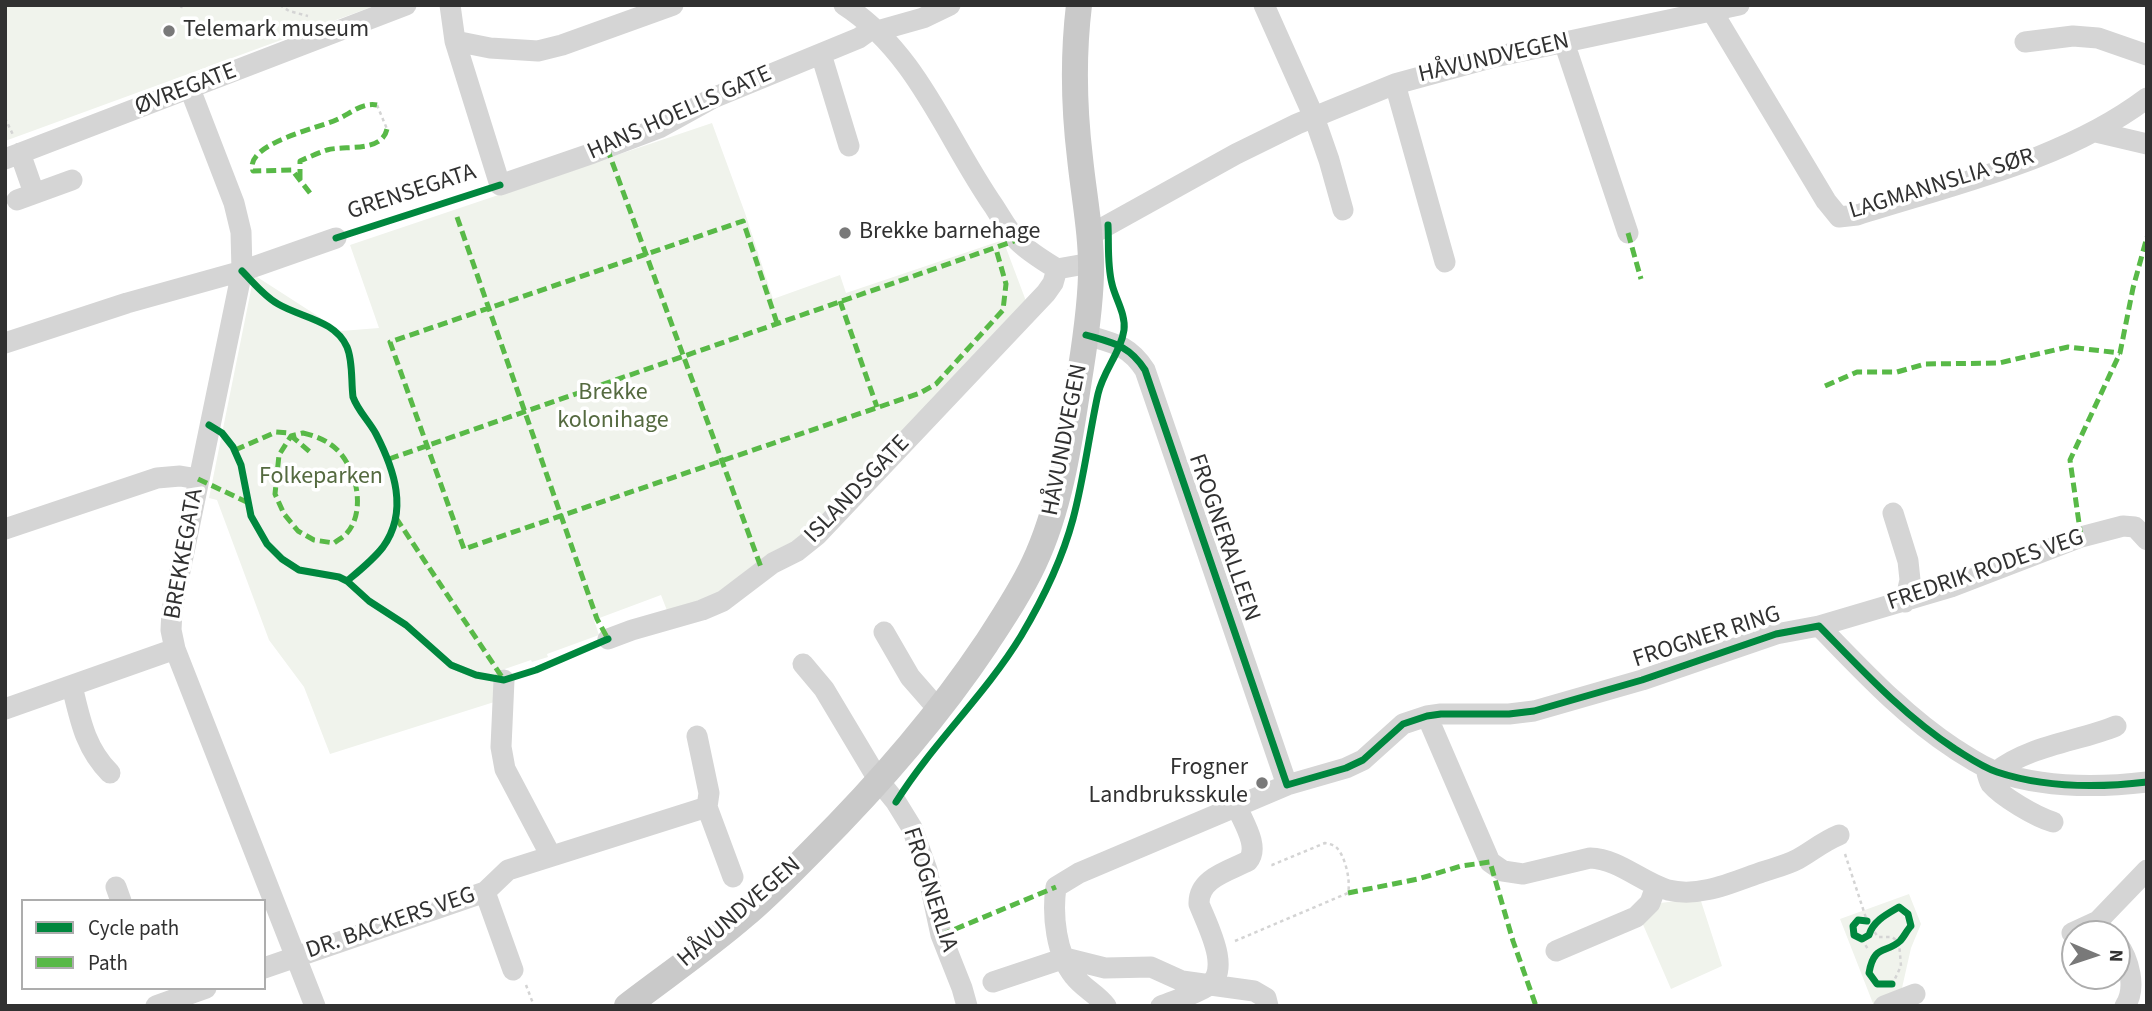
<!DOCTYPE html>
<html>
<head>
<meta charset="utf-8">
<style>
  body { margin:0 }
  #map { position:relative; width:2152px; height:1011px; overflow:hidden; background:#fff; font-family:"Source Sans 3",sans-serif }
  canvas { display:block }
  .frame { position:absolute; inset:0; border:7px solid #313131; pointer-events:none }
  .legend { position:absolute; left:21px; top:899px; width:245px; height:91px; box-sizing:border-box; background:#fff; border:2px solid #adadad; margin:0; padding:9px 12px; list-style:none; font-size:21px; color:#313131 }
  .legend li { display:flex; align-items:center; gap:14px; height:35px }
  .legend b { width:35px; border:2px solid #adadad }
  .north { position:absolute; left:2061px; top:920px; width:70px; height:70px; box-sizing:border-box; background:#fff; border:2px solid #adadad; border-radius:50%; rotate:92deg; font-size:19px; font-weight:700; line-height:28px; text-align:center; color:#313131 }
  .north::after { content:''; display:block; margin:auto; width:24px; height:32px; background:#797979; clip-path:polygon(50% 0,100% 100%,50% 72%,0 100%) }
</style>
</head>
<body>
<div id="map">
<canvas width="2152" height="1011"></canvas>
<div class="frame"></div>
<ul class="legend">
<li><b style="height:9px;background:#00873e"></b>Cycle path</li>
<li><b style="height:9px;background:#58b947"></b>Path</li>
</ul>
<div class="north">N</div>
</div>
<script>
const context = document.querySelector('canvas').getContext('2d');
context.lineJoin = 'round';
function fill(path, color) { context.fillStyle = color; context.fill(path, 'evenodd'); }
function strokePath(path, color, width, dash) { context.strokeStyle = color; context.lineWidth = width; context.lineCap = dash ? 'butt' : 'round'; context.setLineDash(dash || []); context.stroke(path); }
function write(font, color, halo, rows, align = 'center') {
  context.font = font + ' "Source Sans 3",sans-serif'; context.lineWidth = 7; context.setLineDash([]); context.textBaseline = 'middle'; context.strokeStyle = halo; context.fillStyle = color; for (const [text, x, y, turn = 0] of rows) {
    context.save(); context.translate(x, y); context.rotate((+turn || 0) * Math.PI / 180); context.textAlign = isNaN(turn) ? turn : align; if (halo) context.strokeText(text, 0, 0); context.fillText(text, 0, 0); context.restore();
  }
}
const green = new Path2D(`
  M5,5H377L5,141Z
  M712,123L745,213L773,299L840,275L846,293L1003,240L1026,301L796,542L721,593L668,613L661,595L594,620L599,635L547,654L548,657L532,662L531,660L502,670L510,697L330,754L304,687L269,640L217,500L209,498L254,275L341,331L379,328L350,245Z
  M1909,894L1921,924L1911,948L1902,988L1874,1006L1840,919Z
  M1700,898L1722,966L1671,989L1641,920L1660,903Z`);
const path = new Path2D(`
  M258,5H262
  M280,5L289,11L308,16
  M181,8L182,5
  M377,105L387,129
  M5,118L14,137
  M1845,854L1867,921L1878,937H1892L1899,942L1901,966L1893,983
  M1867,921L1858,920L1853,926L1854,935L1862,939L1869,935C1873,921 1887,914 1899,907L1908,914L1911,926C1907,930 1904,937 1900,941C1886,954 1874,944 1869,973L1877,984H1884
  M1862,939L1869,951
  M1235,941L1348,893C1351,881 1345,855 1336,847C1332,844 1329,844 1325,843L1272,865H1268
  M526,985L534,1006`);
const minor = new Path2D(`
  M450,5L455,41L500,185L593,153L659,128L713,98L859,38L873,28
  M844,5C917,52 946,137 993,205C1001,217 1008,231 1018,241C1029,252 1044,261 1057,269L1091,263
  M1264,5L1314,117L1329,160L1343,210
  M1712,11L1826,201L1839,217L1857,215C1954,184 2065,160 2147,98
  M877,31L923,18L950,5
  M455,41L490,48L538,51L562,45L673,5
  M1564,42L1628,233
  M2025,42L2073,36L2098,38L2147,55
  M821,54L849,146
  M1395,84L1445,262
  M190,89L234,203L241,232L242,271L172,610L171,630L175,649L315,1006
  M2096,132L2147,144
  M20,153L34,193
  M5,159L406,5
  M17,200L72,180
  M1090,235L1236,154L1297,124L1395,84L1490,58L1739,5
  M1086,335C1113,343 1129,345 1145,370L1287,785
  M5,343L127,303L242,271L336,238
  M1893,513L1908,561L1910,580L1905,602
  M5,529L157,478L180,476L198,479
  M1819,626L1951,587L2081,537L2123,526L2135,527L2147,540
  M884,632L910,677L938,709
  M608,639L632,630L702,610L723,601L773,563L797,551L817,535L1046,293L1053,283L1057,269
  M803,664L824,689L879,781L896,802L912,828L927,870L941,935L962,988L967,1006
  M504,680L501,747L505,769L551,856
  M72,686C80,719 85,748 110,773
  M5,709L175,649
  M1427,716L1490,862L1503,871L1523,874L1590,858C1619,859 1641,882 1668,890C1700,898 1733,882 1762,872C1774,868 1787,865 1798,859C1812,851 1824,841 1839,835
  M697,736L709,793L707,807
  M1986,768C1987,773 1988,779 1991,784C2002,797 2036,817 2053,822
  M1996,772C2027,746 2080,741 2116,726
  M116,887L121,901
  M485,892L513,970
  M2072,933L2098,921L2147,870
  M2117,943C2129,959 2137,988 2125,1006
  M1556,951L1636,917L1650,903L1656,886
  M264,968L485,892L508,870L707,807L733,877
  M993,982L1065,958L1105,968L1151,967L1182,981L1254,991L1266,998L1268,1006
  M156,1006L206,988
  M1106,1006C1097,994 1083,988 1074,976C1056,954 1052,915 1056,887L1079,873L1287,785L1346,768L1363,760L1403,724L1427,716L1441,714H1509L1534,711L1642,680L1776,634L1819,626C1862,670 1903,715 1955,749C1968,757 1982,767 1997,772C2045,788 2097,788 2147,782
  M1161,1006C1176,1000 1194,995 1208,986C1232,970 1207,925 1199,904C1198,878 1229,871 1248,861C1260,847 1243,822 1237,807
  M1884,1006L1915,994`);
const major = new Path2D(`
  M627,1006C666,976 707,948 744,916C768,896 790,873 812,851C876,787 936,719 986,644C1003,618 1021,591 1034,563C1060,508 1069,445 1078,386C1084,350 1090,312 1091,275C1092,236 1084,197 1080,158C1074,108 1073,55 1079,5`);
const quiet = new Path2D(`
  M607,148L762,570
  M300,179V161C309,157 318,153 327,150C345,145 382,153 387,129
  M310,193L292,170L253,171C243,144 319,128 336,120C350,114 362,102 377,105
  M457,217L597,619L608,639
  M1628,233L1641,279
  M840,301L877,407
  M777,323L743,221L390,342L464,549L920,393L936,384L1003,310L1006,284L996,249
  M1825,386L1857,372H1897L1925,364L1999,363L2068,347L2120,353
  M303,433C315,436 324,439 334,447C356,465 367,510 347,533C344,537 338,540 334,543L314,540L298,531L284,514L275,494L279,455L291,436Z
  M235,450L276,432L288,433L310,452
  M389,459L1017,240
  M198,479L249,503
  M396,518L504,680
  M2081,537L2070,460L2120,353L2133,288L2147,237
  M1348,893L1418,879L1461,866L1490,862L1513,941L1536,1006
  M941,935L1056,887`);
const cycleway = new Path2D(`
  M336,238L500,185
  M242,271C253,282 264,296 278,304C302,318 335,320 347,347C353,361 351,381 353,397C358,411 369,421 376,434C394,469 409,511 383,547C373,560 359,571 347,581
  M1086,335C1113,343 1129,345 1145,370L1287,785L1346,768L1363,760L1403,724L1427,716L1441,714H1509L1534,711L1642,680L1776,634L1819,626C1862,670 1903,715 1955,749C1968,757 1982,767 1997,772C2045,788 2097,788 2147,782
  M209,425L222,433L233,447L241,465L251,516L267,544L282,559L299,570L339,577L347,581L369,601L406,625L451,665L476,675L504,680L536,670L608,639
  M896,802C933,743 985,695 1021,636C1043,599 1062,560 1073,519C1084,478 1089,435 1098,394C1103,371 1121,352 1124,330C1126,314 1115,298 1112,284C1107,265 1109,244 1108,225
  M1867,921L1858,920L1853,926L1854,935L1862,939L1869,935C1873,921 1887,914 1899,907L1908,914L1911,926C1907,930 1904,937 1900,941C1886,954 1874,944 1869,973L1877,984H1892`);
const markers = [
  [169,31,7,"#797979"],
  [845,233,7,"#797979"],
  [1262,783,7,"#797979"]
];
const poiNames = [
  ["Telemark museum",183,31],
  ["Brekke barnehage",859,233],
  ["Frogner",1248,769,"right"],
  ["Landbruksskule",1248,797,"right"]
];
const streetNames = [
  ["HÅVUNDVEGEN",1494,59,-13],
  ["ØVREGATE",186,90,-21],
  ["HANS HOELLS GATE",680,114,-24],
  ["LAGMANNSLIA SØR",1942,185,-17],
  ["GRENSEGATA",412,193,-18],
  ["HÅVUNDVEGEN",1066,440,-79],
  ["ISLANDSGATE",858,490,-46],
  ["FROGNERALLEEN",1223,538,71],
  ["BREKKEGATA",185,554,-80],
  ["FREDRIK RODES VEG",1986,571,-19],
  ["FROGNER RING",1707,638,-18],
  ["FROGNERLIA",929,890,72],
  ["HÅVUNDVEGEN",740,913,-41],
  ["DR. BACKERS VEG",391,924,-19]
];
const parkNames = [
  ["Brekke",613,394],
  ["kolonihage",613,422],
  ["Folkeparken",321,478]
];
fill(green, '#f0f3ec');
strokePath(path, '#d4d4d4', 2.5, [3.5, 3.5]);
strokePath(minor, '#d5d5d5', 21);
strokePath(major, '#c9c9c9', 26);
strokePath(quiet, '#58b947', 5, [10, 5]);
strokePath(cycleway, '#00873e', 7);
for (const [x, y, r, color] of markers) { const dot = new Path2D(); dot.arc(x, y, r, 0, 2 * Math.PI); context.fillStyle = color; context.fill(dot); strokePath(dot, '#fff', 2.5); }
write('24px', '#313131', '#fff', poiNames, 'left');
write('24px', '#313131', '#fff', streetNames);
write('24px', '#556a40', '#fff', parkNames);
</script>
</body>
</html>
